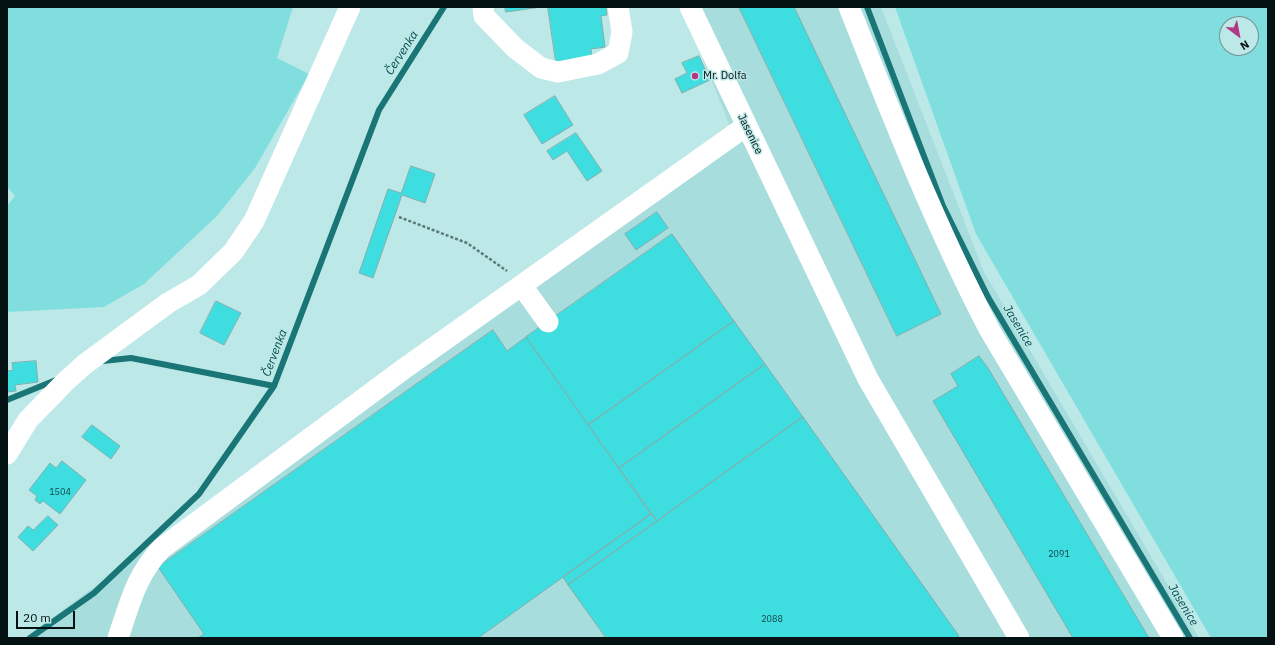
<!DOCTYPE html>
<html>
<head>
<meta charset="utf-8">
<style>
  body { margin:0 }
  #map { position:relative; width:1275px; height:645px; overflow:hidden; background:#bde8e8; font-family:"IBM Plex Sans",sans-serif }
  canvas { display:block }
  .frame { position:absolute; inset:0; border:8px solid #041213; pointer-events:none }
  .north { position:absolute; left:1219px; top:16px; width:40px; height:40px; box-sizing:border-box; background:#bde8e8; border:1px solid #739293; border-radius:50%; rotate:148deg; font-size:11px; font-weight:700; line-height:16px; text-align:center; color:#041213 }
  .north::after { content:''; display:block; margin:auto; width:14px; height:18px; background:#b43786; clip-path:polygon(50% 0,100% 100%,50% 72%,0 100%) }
  .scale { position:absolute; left:16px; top:611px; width:59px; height:18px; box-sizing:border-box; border:2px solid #041213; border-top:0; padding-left:5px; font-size:12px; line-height:14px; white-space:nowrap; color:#041213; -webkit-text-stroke:3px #bde8e8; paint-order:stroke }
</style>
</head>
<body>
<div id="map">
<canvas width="1275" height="645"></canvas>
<div class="frame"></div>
<div class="north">N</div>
<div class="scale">20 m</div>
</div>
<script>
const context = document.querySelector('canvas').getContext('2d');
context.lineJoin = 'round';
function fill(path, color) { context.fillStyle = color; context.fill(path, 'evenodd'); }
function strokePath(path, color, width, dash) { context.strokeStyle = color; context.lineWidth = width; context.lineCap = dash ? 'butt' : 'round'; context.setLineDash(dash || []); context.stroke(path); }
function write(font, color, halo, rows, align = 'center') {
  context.font = font + ' "IBM Plex Sans",sans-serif'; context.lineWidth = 3; context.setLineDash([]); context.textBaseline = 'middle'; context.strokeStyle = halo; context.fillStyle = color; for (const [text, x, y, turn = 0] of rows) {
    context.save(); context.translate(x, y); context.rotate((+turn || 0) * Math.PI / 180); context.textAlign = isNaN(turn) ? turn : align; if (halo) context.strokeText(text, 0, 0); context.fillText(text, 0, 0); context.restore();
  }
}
const built = new Path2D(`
  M682,7H881L984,272L1199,638H24L730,126Z`);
const green = new Path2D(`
  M7,7H293L277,58L309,74L255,168L217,216L144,284L104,307L7,312V206L15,196L7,187Z
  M895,7H1268V638H1211L976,234ZM1227,24H1251V48H1227Z`);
const stream = new Path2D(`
  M867,7L943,206L988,297L1190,638
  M103,361L131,358L274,386
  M7,400L56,380
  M30,638L94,593L199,494L274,386L379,110L444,7`);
const building = new Path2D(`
  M505,7H541L506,12Z
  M548,7H606L607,15L601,16L605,47L591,49L592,57L556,62Z
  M739,7H794L941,314L897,336Z
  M699,56L710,80L682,93L675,79L687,73L682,63Z
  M555,96L573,125L542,144L524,115Z
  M576,133L602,171L587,181L567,151L553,160L547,151Z
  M411,166L435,174L425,203L402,195L373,278L359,273L388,189L401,193Z
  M657,212L668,228L636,250L625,234Z
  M672,234L734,321L588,425L526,337Z
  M216,301L241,313L224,345L200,333Z
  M734,321L765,364L619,468L588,425Z
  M493,330L507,351L526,337L651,514L478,638H198L204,634L158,567Z
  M979,356L988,368L1149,638H1073L933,401L958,386L951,374Z
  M36,361L38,382L15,385L16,391L7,392V371L13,370L12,363Z
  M765,364L803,417L657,521L619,468Z
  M803,417L959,636L957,638H606L568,585Z
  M92,425L120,446L111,459L82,437Z
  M62,461L86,480L60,514L43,501L40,504L35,500L37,496L29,490L50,463L56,468Z
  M651,514L657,521L568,585L563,577Z
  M48,516L58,525L33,551L18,537L28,526L33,530Z`);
const path = new Path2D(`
  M399,217L467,243L507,271`);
const minor = new Path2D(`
  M483,7L484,16L515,48L541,68L558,72L598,64L618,53L622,32L618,7
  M690,7L868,379L1019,638
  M849,7C892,116 935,225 989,329L1173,638
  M522,286L548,322
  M7,454L28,420L66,381L85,364L168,303L199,285L233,252L254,221L350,7
  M118,638C130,603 136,575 162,548L405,368L746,126`);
const markers = [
  [695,76,4,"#b43786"]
];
const numberNames = [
  ["1504",60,492],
  ["2091",1059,554],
  ["2088",772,619]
];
const poiNames = [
  ["Mr. Dolfa",703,76]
];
const streetNames = [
  ["Jasenice",750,134,64]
];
const waterNames = [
  ["Červenka",402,53,-57],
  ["Jasenice",1018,326,59],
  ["Červenka",275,353,-69],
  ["Jasenice",1183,605,59]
];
fill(built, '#a8dddd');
fill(green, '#80dedf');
strokePath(stream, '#197576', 6);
fill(building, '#3edee0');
strokePath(building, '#85aeae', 1);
strokePath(path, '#5c7878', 2.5, [3, 2]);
strokePath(minor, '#fff', 21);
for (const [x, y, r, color] of markers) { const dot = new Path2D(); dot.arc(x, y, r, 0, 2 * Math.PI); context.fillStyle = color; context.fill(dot); strokePath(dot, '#bde8e8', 1.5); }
write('9px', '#124546', null, numberNames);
write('11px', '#041213', '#bde8e8', poiNames, 'left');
write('11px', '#041213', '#bde8e8', streetNames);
write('italic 12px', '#024b4c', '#bde8e8', waterNames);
</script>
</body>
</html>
